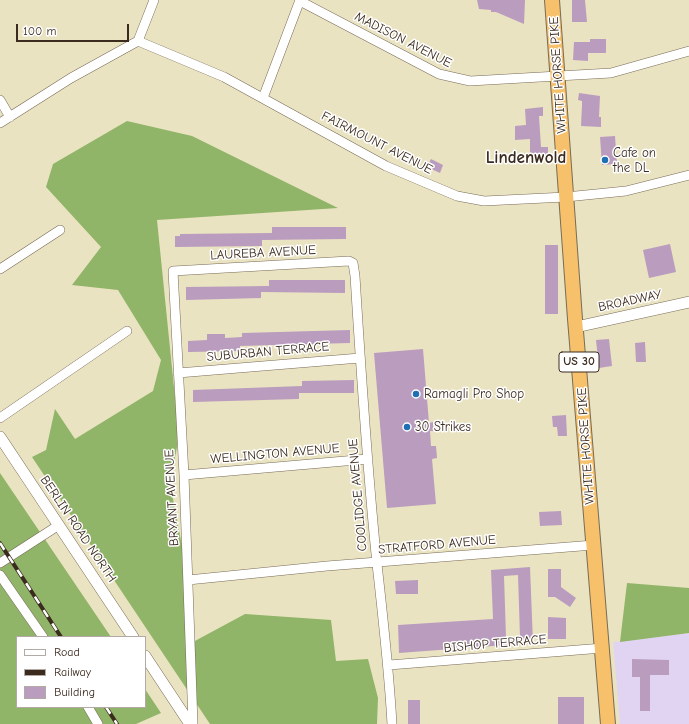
<!DOCTYPE html>
<html>
<head>
<meta charset="utf-8">
<style>
  body { margin:0 }
  #map { position:relative; width:689px; height:724px; overflow:hidden; background:#eae3c1; font-family:"Comic Neue",sans-serif }
  canvas { display:block }
  .legend { position:absolute; left:16px; top:636px; width:130px; height:72px; box-sizing:border-box; background:#fff; border:1px solid #b1aaa5; margin:0; padding:5px 7px; list-style:none; font-size:12px; color:#3b2a1e }
  .legend li { display:flex; align-items:center; gap:8px; height:20px }
  .legend b { width:20px; border:1px solid #b1aaa5 }
  .scale { position:absolute; left:16px; top:24px; width:113px; height:18px; box-sizing:border-box; border:2px solid #3b2a1e; border-top:0; padding-left:5px; font-size:12px; line-height:14px; white-space:nowrap; color:#3b2a1e; -webkit-text-stroke:3px #fff; paint-order:stroke }
</style>
</head>
<body>
<div id="map">
<canvas width="689" height="724"></canvas>
<ul class="legend">
<li><b style="height:5px;background:#fff"></b>Road</li>
<li><b style="height:5px;background:#3b2a1e"></b>Railway</li>
<li><b style="height:11px;background:#ba9cbf"></b>Building</li>
</ul>
<div class="scale">100 m</div>
</div>
<script>
const context = document.querySelector('canvas').getContext('2d');
context.lineJoin = 'round';
function fill(path, color) { context.fillStyle = color; context.fill(path, 'evenodd'); }
function strokePath(path, color, width, dash) { context.strokeStyle = color; context.lineWidth = width; context.lineCap = dash ? 'butt' : 'round'; context.setLineDash(dash || []); context.stroke(path); }
function write(font, color, halo, rows, align = 'center') {
  context.font = font + ' "Comic Neue",sans-serif'; context.lineWidth = 3; context.setLineDash([]); context.textBaseline = 'middle'; context.strokeStyle = halo; context.fillStyle = color; for (const [text, x, y, turn = 0] of rows) {
    context.save(); context.translate(x, y); context.rotate((+turn || 0) * Math.PI / 180); context.textAlign = isNaN(turn) ? turn : align; if (halo) context.strokeText(text, 0, 0); context.fillText(text, 0, 0); context.restore();
  }
}
const built = new Path2D(`
  M689,633V724H620L613,642Z`);
const forest = new Path2D(`
  M127,121L192,136L338,208L157,220L179,437L170,483L186,567L193,642L245,614L331,620L336,661L368,659L378,698L377,724H210L32,457L46,450L55,409L75,439L153,391L161,360L118,290L72,285L101,247L46,187L53,164Z
  M0,473L111,637H17V707H145V689L161,713L136,724H0Z
  M627,583L689,588V633L620,642Z`);
const building = new Path2D(`
  M477,0H525L524,24L496,12H491V10L479,9Z
  M572,0H585L587,22H572Z
  M590,39H606V53H588V61L573,60L574,42H590Z
  M579,93L600,96L599,117H601V127L581,126L582,105V101L578,100Z
  M543,107V116H539L541,147H548V155H530V139L515,140V126L526,125L525,109Z
  M615,136L617,164L602,165L600,137Z
  M431,159L443,165L440,173L427,167Z
  M272,227H346V239L262,240V246L175,247V236H180V234L272,233Z
  M670,244L676,272L649,278L643,250Z
  M545,245H558V314H545Z
  M269,280H345V293L261,292V298L186,300V287L269,286Z
  M350,330V343L240,346V351L188,352V341L207,340V334H225V338L242,337V333Z
  M609,339L612,366L599,368L596,340Z
  M645,342L646,362H636L635,343Z
  M423,349L429,423L433,422V431H430L431,446H436L437,458L432,459L436,504L387,508L374,353Z
  M354,380V393H299V399L193,402V390L302,386V381Z
  M566,415L567,436H558L557,427H553L552,416Z
  M561,511L562,525L540,526L539,512Z
  M530,567L533,643L399,653L398,625L493,619L491,570ZM518,575L520,637H506L504,576Z
  M548,569H561V587L576,598L570,607L555,597H548Z
  M418,580V594H396L395,581Z
  M548,617L566,618V639H548Z
  M632,659L669,660V675H650V711H640V677H632Z
  M558,697H584V724H558Z
  M408,700H420V724H408Z`);
const minor = new Path2D(`
  M300,1L439,74L470,81L611,73L689,51
  M138,41L224,77L386,166L457,196L484,201L566,197L626,191L689,175
  M263,98L300,0
  M0,100L10,117
  M0,123L71,78L138,41L154,0
  M0,269L60,230
  M178,373L360,358
  M0,418L127,331
  M184,475L368,459
  M0,563L59,525
  M0,575L43,637
  M188,580L327,566L594,545
  M389,665L603,648
  M88,707L98,724
  M193,724L184,475L173,271L349,261L353,263L355,276C361,372 367,468 377,564C383,617 389,670 392,724`);
const tertiary = new Path2D(`
  M576,327L689,302
  M0,437L133,637
  M145,656L190,724`);
const trunk = new Path2D(`
  M552,0L575,319L608,724`);
const rail = new Path2D(`
  M0,543L61,637
  M106,707L117,724`);
const markers = [
  [605,160,4,"#1f6fb2"],
  [416,394,4,"#1f6fb2"],
  [407,427,4,"#1f6fb2"]
];
const shields = [
  [579,362,40]
];
const shieldNames = [
  ["US 30",579,362]
];
const streetNames = [
  ["MADISON AVENUE",403,40,27],
  ["WHITE HORSE PIKE",558,75,-94],
  ["FAIRMOUNT AVENUE",377,143,27],
  ["LAUREBA AVENUE",263,253,-3],
  ["BROADWAY",630,301,-12],
  ["SUBURBAN TERRACE",268,352,-5],
  ["WHITE HORSE PIKE",586,446,-94],
  ["WELLINGTON AVENUE",275,454,-5],
  ["COOLIDGE AVENUE",358,495,-95],
  ["BRYANT AVENUE",172,498,-93],
  ["BERLIN ROAD NORTH",78,529,56],
  ["STRATFORD AVENUE",437,545,-5],
  ["BISHOP TERRACE",495,644,-5]
];
const poiNames = [
  ["Cafe on",613,153],
  ["the DL",613,168],
  ["Ramagli Pro Shop",424,394],
  ["30 Strikes",415,427]
];
const districtNames = [
  ["Lindenwold",526,158]
];
fill(built, '#e1d4f3');
fill(forest, '#90b468');
fill(building, '#ba9cbf');
strokePath(minor, '#786b57', 10);
strokePath(tertiary, '#786b57', 12);
strokePath(trunk, '#786b57', 16);
strokePath(minor, '#fff', 9);
strokePath(tertiary, '#fff', 11);
strokePath(trunk, '#f7c06b', 14);
strokePath(rail, '#3b2a1e', 4);
strokePath(rail, '#fff', 2.5, [8]);
for (const [x, y, r, color] of markers) { const dot = new Path2D(); dot.arc(x, y, r, 0, 2 * Math.PI); context.fillStyle = color; context.fill(dot); strokePath(dot, '#fff', 1.5); }
for (const [x, y, w] of shields) { const box = new Path2D(); box.roundRect(x - w / 2, y - 10, w, 20, 3); context.fillStyle = '#fff'; context.fill(box); strokePath(box, '#3b2a1e', 1); }
write('bold 12px', '#3b2a1e', null, shieldNames);
write('13px', '#3b2a1e', '#fff', streetNames);
write('13px', '#3b2a1e', '#fff', poiNames, 'left');
write('bold 17px', '#3b2a1e', '#fff', districtNames);
</script>
</body>
</html>
